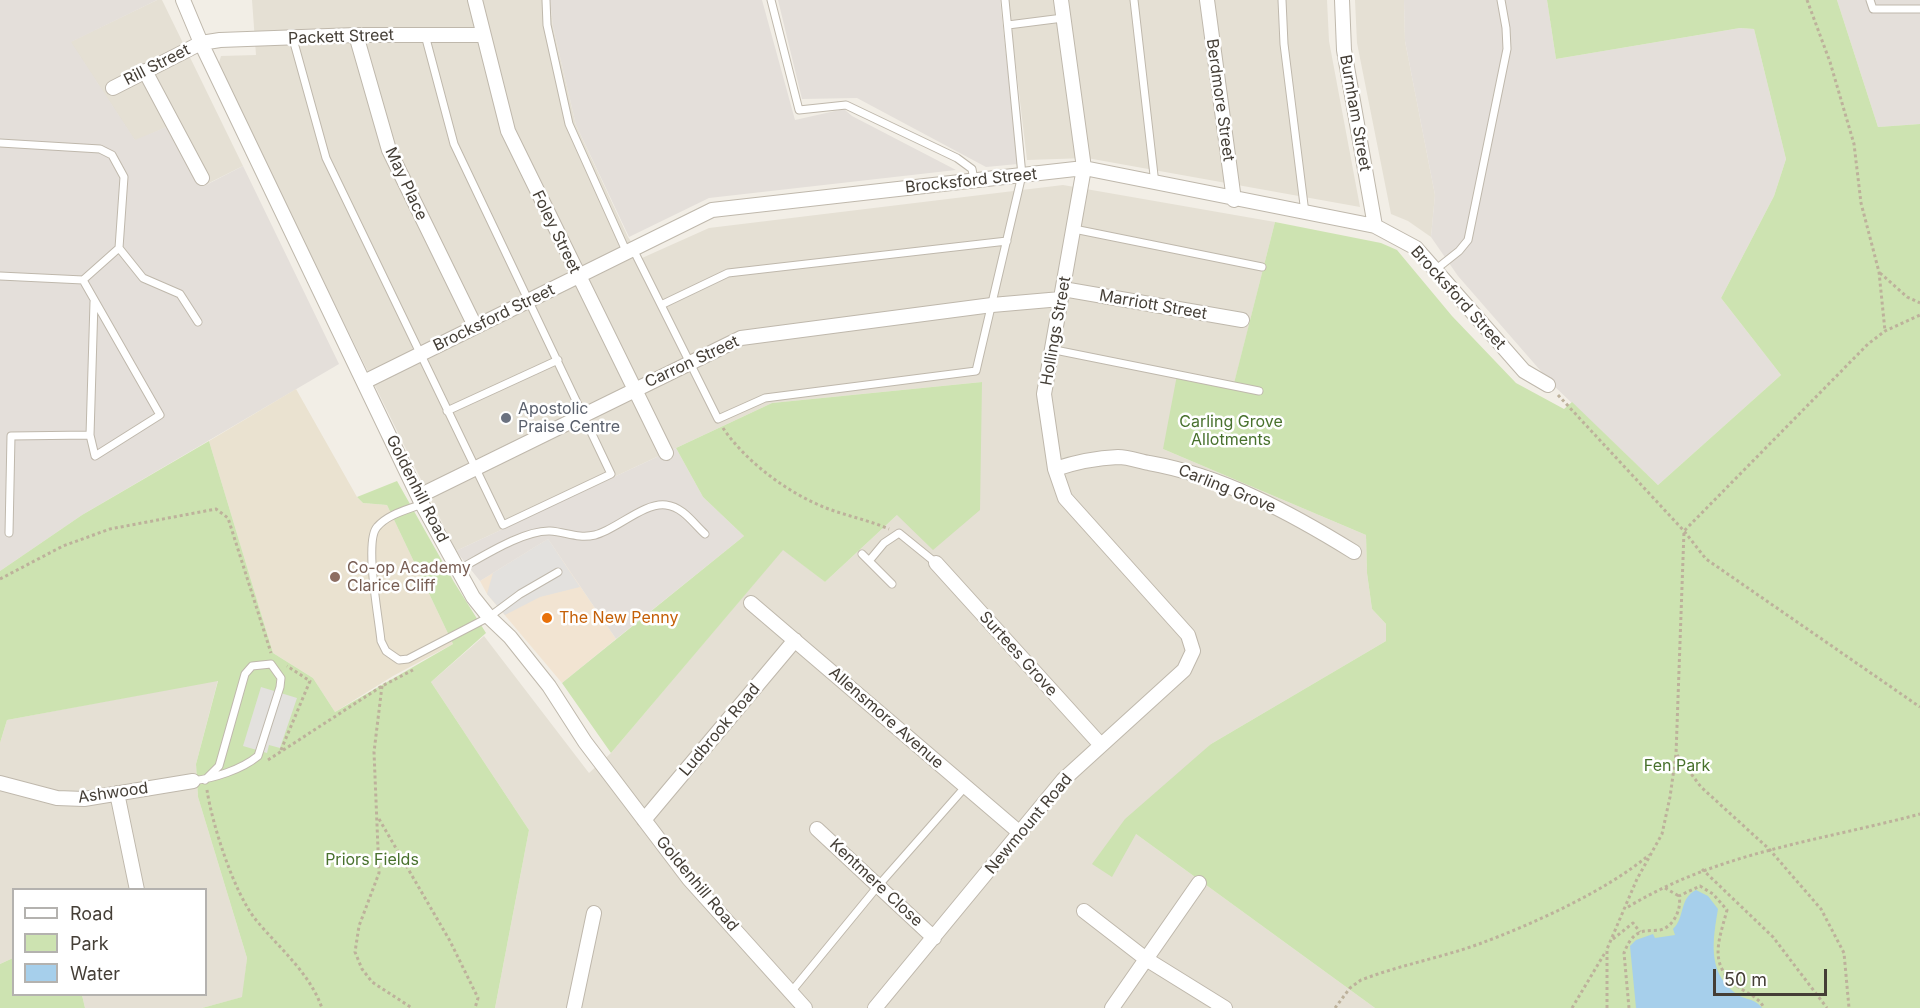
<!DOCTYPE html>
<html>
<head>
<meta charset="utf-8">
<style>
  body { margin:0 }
  #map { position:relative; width:1920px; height:1008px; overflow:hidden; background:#f2eee6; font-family:Inter,sans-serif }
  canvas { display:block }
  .legend { position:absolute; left:12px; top:888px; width:195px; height:108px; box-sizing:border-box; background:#fff; border:2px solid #b4b2af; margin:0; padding:8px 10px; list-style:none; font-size:18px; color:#443e36 }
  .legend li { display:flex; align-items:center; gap:12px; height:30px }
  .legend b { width:30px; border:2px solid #b4b2af }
  .scale { position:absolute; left:1713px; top:969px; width:114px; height:27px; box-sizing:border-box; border:3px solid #443e36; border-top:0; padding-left:8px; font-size:18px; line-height:21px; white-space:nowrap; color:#443e36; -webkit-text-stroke:4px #fff; paint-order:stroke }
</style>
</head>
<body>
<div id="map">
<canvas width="1920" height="1008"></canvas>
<ul class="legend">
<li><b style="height:8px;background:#fff"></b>Road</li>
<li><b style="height:16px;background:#cde3b1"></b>Park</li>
<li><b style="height:16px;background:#a6cfeb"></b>Water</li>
</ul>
<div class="scale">50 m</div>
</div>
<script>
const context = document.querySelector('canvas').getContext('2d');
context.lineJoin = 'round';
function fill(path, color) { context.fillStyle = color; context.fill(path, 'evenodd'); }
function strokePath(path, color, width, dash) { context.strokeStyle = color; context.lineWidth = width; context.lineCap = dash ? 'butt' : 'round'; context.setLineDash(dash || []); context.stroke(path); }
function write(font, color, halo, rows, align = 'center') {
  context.font = font + ' Inter,sans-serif'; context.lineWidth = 5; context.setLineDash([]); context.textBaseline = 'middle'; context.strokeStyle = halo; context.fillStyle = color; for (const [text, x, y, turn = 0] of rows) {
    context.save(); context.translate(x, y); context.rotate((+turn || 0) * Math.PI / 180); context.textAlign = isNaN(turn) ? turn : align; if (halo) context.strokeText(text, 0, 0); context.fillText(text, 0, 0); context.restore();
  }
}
const residential = new Path2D(`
  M157,0H162L243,166L203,186L171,125L135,141L70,42Z
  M252,0H550L553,27L576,125L628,237L642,258L709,228L1063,185L1275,222L1233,388L1163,449L1366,535L1367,573L1372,609L1386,624V641L1211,744L1136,834L1375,1008H495L529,830L431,682L484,636L589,773L611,753L783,549L825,582L897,515L982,382L772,403L456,551L218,66L221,56L256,55Z
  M1008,0H1327L1329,41L1360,207L1087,158L1027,160Z
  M1355,0H1404L1405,41L1435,195L1431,237L1408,221L1391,214L1357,43Z
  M218,680L196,764L198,797L247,958L243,997L202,1008H85L82,995L206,994V890H14L13,958L0,964V743L7,720Z`);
const commercial = new Path2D(`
  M548,539L616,639L562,683L487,594L480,581Z`);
const industrial = new Path2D(`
  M0,0H157L71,42L135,140L171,125L204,186L243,166L339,364L82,515L0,571Z
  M550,0H762L795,120L844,109L852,116L956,170L709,198L629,237L576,125L553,27Z
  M778,0H1000L1018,164L986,167L857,98L802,99Z
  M1404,0H1547L1556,59L1740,28L1754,29L1786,159L1774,196L1721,298L1781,375L1658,485L1553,385L1458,276L1431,237L1435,195L1405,41Z
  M1837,0H1920V124L1878,127Z
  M676,448L703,497L744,536L616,639L548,539L480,581L456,551Z`);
const education = new Path2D(`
  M296,389L357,497L363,503L387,505L453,644L393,676L335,712L313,678L273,653L209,441Z`);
const green = new Path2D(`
  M1547,0H1837L1878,127L1920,124V1008H1375L1136,834L1112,877L1092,864L1125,819L1211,744L1386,641V624L1372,609L1367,573L1366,535L1163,449L1177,375L1233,387L1275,222L1381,243L1397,250L1452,316L1516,383L1564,409L1572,402L1658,485L1781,375L1721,298L1774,196L1786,159L1754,29L1740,28L1556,59Z
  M982,382L980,510L933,550L897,515L825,582L783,550L611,753L562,683L744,536L703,497L676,448L772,403Z
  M209,441L273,653L313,678L335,712L453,644L387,505L363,503L357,497L397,481L454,582L486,633L431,682L529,830L495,1008H202L242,997L247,958L198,797L196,764L218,681L7,720L0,743V571L82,515Z
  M13,958L14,994L82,995L85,1008H0V964Z`);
const parking = new Path2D(`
  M548,539L580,587L540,597L505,615L487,594L493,573Z
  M261,687L297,698L280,748L269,745L267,753L243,746Z`);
const water = new Path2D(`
  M1696,890L1708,896L1718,909C1713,939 1707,971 1734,992C1744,1001 1754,997 1762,1008H1636L1630,946L1636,940L1653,934L1655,938L1675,935L1673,929C1685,918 1679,898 1696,890Z`);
const path = new Path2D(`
  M1807,0L1830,62L1854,144L1861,203L1879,272L1885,331
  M1880,273L1907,297L1920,303
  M1558,395L1684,531L1706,559L1920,707
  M723,428C746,462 788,493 826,508C847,516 868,520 889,529
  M0,579L63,546L110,529L216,509L228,518L271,653
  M382,686L374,752L379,873L359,926L355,952L362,969L372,982L412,1008
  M281,750L310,681L287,666
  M1677,755L1701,787L1769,849L1821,909L1844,953L1849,1008
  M268,760L382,686L413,670
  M207,790C212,824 234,893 256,920C280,949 309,972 322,1008
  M379,819L450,941L478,998L475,1008
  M1702,869L1773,937L1827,1008
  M1665,888L1679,896
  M1628,907C1719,852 1819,841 1920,814
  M1613,939L1633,923L1640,932
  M1335,1008L1350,988L1361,980C1400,965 1440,958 1479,944C1533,924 1606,891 1649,855
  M1572,1008L1606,951
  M1607,1008V949L1637,879L1662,834L1670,797L1676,754L1684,531L1868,344L1885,331L1920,315
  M1629,1008L1624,953C1627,945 1632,935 1641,932C1647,930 1654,931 1660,930C1674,927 1682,908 1679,896L1700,886L1713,894L1727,910C1718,944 1707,967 1743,990C1751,995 1760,999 1764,1008`);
const service = new Path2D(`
  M546,0L547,25L569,124L627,253
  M771,0L799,110L846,105L957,158L972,169L974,180
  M1134,0L1155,184
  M1282,0L1284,44L1305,213
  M1870,0L1873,9H1920
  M1008,25L1063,18
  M293,39L326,158L503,525L611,474L454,144L425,35
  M0,143L100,149L112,155L124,177L119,248
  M1074,229L1262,267
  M633,249L718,419L765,398L976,371L1022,175L1005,0
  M1435,270L1459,251L1468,240L1507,49L1506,28L1501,0
  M0,276L83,280L160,415L95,456L90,435L94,302
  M83,280L119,248L143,278L180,294L198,322
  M661,305L728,273L1007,241
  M1050,349L1259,391
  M447,411L558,360
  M422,504C407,510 388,514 377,527C364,541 379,619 381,641L386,651L399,660L408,659L489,617L520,594L558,572
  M9,533L11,436L90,435
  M862,554L892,584
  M869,561L884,543L899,533L936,563
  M458,570C482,557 523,530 550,531C566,532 578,539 595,535C616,530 644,502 666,505C683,507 693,523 705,534
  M193,781C214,778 241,770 258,756L280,687L281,678L271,664L252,666L245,674L219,766L205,780
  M791,992L878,886L966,786`);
const minor = new Path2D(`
  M183,0L201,43L422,504L473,597L489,617L510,637L549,686L585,742L689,879L805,1008
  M475,0L508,131L666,453
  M1207,0L1234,200
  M1342,0L1344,50L1375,226
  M356,35L389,150L475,326
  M145,71L202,178
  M113,88L201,43L220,40L356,35H482
  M1063,289L1242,320
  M364,382L712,210L1084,168L1375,226L1416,248L1524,371L1548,385
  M1055,469C1076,462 1095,458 1118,457C1128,457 1139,461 1149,463C1223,476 1291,513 1354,552
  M419,496L741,338L992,305L1061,299
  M936,563L1100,744
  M751,603L1020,833
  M0,783L57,798L84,799L193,781
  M117,793L137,890
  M644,820L795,640
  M817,829L934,938
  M1084,911L1146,959L1225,1008
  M574,1008L594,913
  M875,1008L1063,780L1184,670L1193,651L1188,635L1065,498L1055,469L1044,394L1084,168L1061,0
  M1112,1008L1199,883`);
const markers = [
  [506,418,6,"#6b7280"],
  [335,577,6,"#8d6e63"],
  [547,618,6,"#e8710a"]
];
const streetNames = [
  ["Packett Street",341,37,-2],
  ["Rill Street",157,65,-27],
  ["Berdmore Street",1220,100,82],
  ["Burnham Street",1355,113,80],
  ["Brocksford Street",971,181,-6],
  ["May Place",406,184,65],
  ["Foley Street",556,232,64],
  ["Brocksford Street",1458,298,48],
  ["Marriott Street",1153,305,10],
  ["Brocksford Street",494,318,-26],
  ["Hollings Street",1056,331,-80],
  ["Carron Street",692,362,-25],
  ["Goldenhill Road",417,489,63],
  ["Carling Grove",1227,489,22],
  ["Surtees Grove",1018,654,48],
  ["Allensmore Avenue",886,718,41],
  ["Ludbrook Road",720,730,-50],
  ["Ashwood",113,793,-8],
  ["Newmount Road",1029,824,-50],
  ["Kentmere Close",876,883,43],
  ["Goldenhill Road",697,884,50]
];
const worshipNames = [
  ["Apostolic",518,409],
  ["Praise Centre",518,427]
];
const parkNames = [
  ["Carling Grove",1231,422],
  ["Allotments",1231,440],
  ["Fen Park",1677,766],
  ["Priors Fields",372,860]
];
const educationNames = [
  ["Co-op Academy",347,568],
  ["Clarice Cliff",347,586]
];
const foodNames = [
  ["The New Penny",559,618]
];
fill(residential, '#e5e0d4');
fill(commercial, '#f2e4d2');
fill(industrial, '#e4dfda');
fill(education, '#eae2d0');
fill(green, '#cde3b1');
fill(parking, '#e3e1de');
fill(water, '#a6cfeb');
strokePath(service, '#bfb8ac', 9);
strokePath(minor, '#bfb8ac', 16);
strokePath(path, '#bdb19b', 3, [3, 3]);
strokePath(service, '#fff', 7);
strokePath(minor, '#fff', 14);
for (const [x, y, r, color] of markers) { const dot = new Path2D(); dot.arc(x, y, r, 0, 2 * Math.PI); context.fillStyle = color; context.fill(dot); strokePath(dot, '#fff', 2); }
write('16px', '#443e36', '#fff', streetNames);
write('16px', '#5b616d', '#fff', worshipNames, 'left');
write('16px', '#48712d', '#fff', parkNames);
write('16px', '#785e54', '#fff', educationNames, 'left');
write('16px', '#c56008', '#fff', foodNames, 'left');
</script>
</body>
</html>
